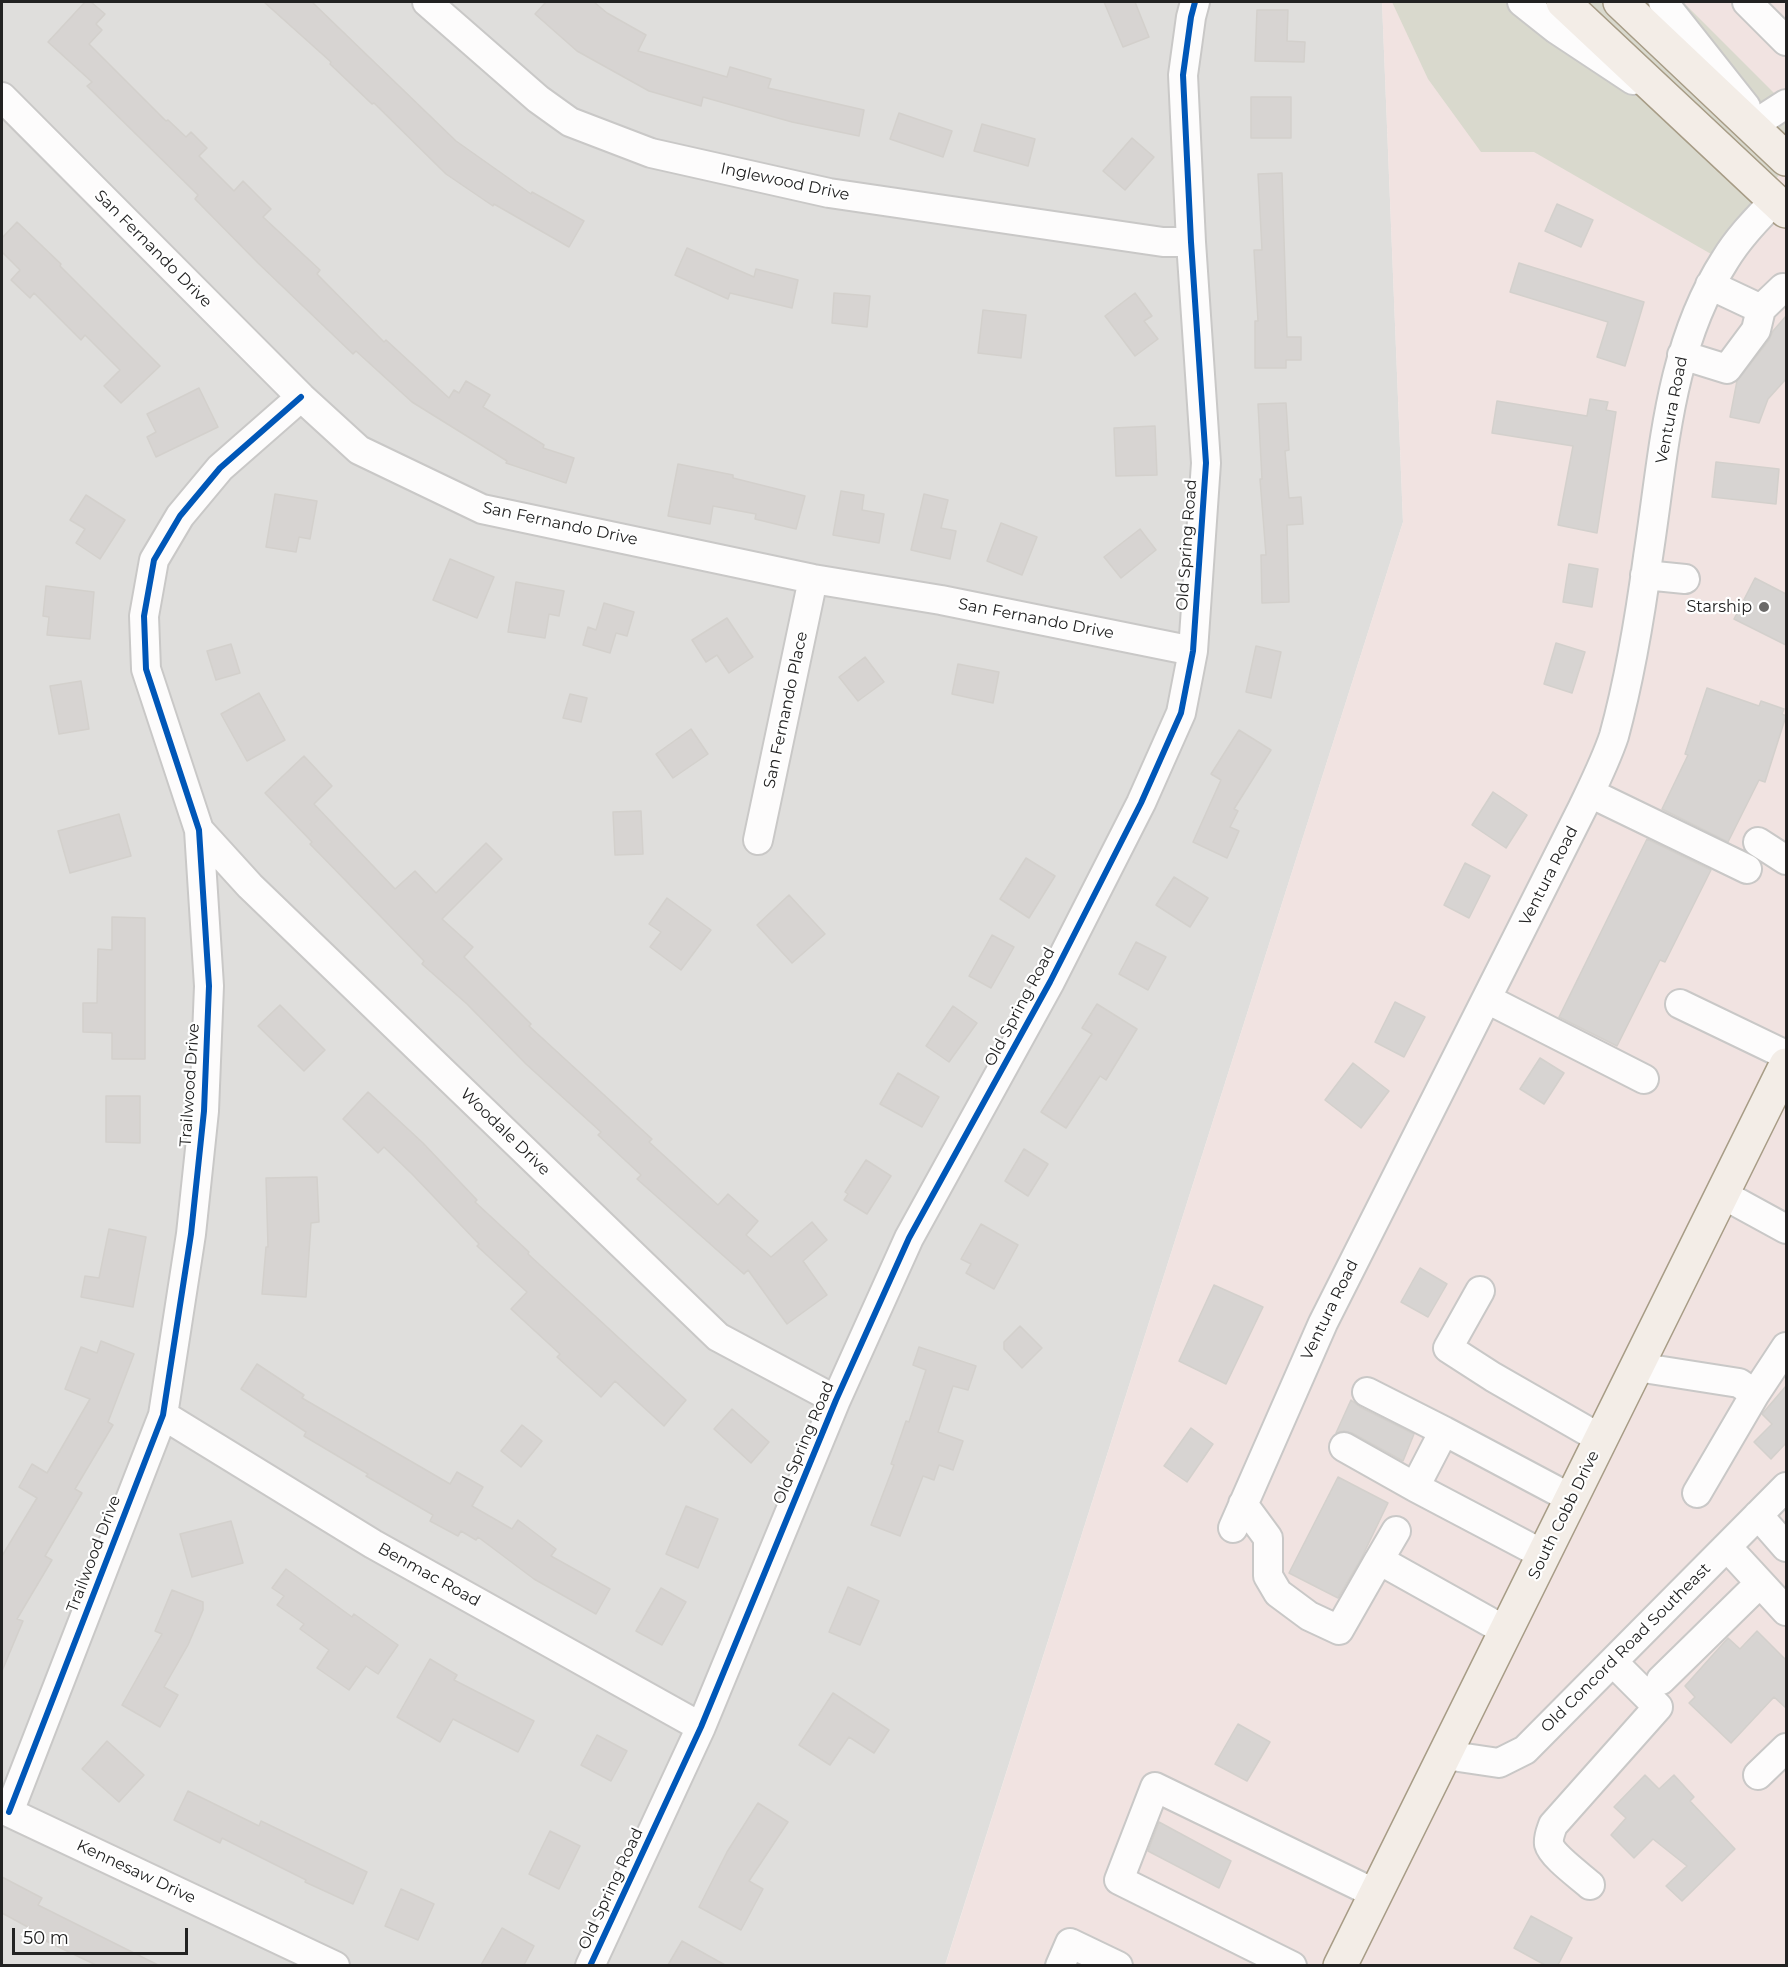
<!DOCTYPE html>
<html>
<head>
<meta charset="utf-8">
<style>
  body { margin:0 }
  #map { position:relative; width:1788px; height:1967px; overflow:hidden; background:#f0eeeb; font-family:Montserrat,sans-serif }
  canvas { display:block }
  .frame { position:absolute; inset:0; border:3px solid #222; pointer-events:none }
  .scale { position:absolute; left:12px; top:1928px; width:176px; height:27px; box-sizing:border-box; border:3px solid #222; border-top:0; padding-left:8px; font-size:18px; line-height:21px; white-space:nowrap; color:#222; -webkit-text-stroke:4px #fff; paint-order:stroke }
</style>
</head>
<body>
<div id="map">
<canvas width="1788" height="1967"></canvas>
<div class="frame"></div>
<div class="scale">50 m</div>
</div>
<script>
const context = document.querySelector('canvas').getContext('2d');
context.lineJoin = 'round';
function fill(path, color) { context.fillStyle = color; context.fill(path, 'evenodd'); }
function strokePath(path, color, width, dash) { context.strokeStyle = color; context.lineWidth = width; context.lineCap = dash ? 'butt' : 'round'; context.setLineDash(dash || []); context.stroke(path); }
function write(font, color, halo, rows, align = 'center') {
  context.font = font + ' Montserrat,sans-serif'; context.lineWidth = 4.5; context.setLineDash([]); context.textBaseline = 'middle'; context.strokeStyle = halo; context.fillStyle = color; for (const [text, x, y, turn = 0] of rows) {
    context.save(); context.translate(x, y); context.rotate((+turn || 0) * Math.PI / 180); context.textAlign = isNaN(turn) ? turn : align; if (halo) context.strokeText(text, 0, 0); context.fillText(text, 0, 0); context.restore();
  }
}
const residential = new Path2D(`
  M2,2H1382L1403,522L945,1965L2,1966Z`);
const commercial = new Path2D(`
  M1382,2H1786V1965L945,1966L1403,522Z`);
const construction = new Path2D(`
  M1392,2H1683L1786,105V167L1711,254L1534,152H1481L1428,79Z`);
const building = new Path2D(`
  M85,2H91L105,14L96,24L102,30L89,44L166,121L168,120L186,137L191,132L207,148L199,156L234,191L243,181L271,209L263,217L320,270L317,274L384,342L386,340L449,398L454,390L459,393L466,381L490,395L483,407L544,445L543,448L574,458L566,483L506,463L507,461L412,402L356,351L353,354L258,263L195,199L198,195L87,86L92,82L48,42Z
  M264,2H312L456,141L531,194L532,192L584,221L569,247L494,204L493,206L446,174L374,103L372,104L330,64L331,62Z
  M546,2H594L607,13L646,35L638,51L727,77L730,67L771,79L768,88L864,110L859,136L792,122L703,97L701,106L649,91L577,51L535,14Z
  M1104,2H1135L1149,37L1123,47Z
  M1257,10H1288L1287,41L1305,42L1304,62L1255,61Z
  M1251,97H1291V138H1251Z
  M899,113L952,131L943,157L890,139Z
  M982,124L1035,139L1028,166L974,151Z
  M1132,138L1154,157L1125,190L1103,171Z
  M1282,173L1287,337H1301V360H1286V368H1255V321H1258L1254,250H1262L1258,174Z
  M1557,204L1593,220L1581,247L1545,231Z
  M17,222L61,264L60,266L160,366L121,403L104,386L120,370L85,335L81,340L34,293L30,298L11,280L20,270L2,252V238Z
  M687,248L754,277L756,269L798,280L792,308L730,293L728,299L675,275Z
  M1519,263L1644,302L1625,366L1597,357L1608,322L1510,292Z
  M834,293L870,296L867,327L832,323Z
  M1135,293L1152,316L1144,321L1158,339L1135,356L1105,316Z
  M983,310L1026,315L1021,358L978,353Z
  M1786,316V379L1768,399L1759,423L1730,417L1737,381L1769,340L1773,331Z
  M199,388L218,427L156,457L147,437L156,432L147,414Z
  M1590,399L1608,402L1606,410L1616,412L1597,533L1558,525L1573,446L1492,433L1497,401L1587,416Z
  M1286,403L1289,450L1285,451L1289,498L1301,497L1303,524L1287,525L1289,602L1262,603L1261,555H1266L1260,479H1262L1258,404Z
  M1155,426L1157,475L1116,476L1114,428Z
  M1716,462L1779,469L1776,504L1712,497Z
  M678,464L733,475V478L805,496L796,529L755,519L756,514L713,506L710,524L668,516Z
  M841,491L864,495L862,510L884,514L879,543L833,535Z
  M275,494L317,501L310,539L299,537L296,552L266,547Z
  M924,494L948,500L941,528L956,531L950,559L911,550Z
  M86,495L125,520L100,559L76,543L85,529L70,520Z
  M1001,523L1037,537L1022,575L987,561Z
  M1140,529L1156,550L1121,578L1104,557Z
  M450,559L494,577L477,618L433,600Z
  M1569,564L1598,569L1592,607L1563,602Z
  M1755,578L1786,594V645L1734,619Z
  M516,582L564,591L559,616L549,614L545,638L508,632Z
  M46,586L94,592L90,639L47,635L49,617L43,616Z
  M604,603L634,612L627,636L616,633L610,653L583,645L588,627L596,630Z
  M727,618L753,657L729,673L717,655L706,662L692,640Z
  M1556,643L1585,652L1572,693L1544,684Z
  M231,644L240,673L216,680L207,651Z
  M1256,646L1281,652L1271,698L1246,692Z
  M865,657L884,682L858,701L839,677Z
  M958,664L999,672L993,703L952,694Z
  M81,681L89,729L59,734L50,686Z
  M1707,688L1759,706L1761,701L1784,709L1782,714L1786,716L1765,782L1759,780L1728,842L1662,809L1688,755L1685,754Z
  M259,693L285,740L247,761L221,714Z
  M570,694L587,698L581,722L563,718Z
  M691,729L708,754L673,778L656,754Z
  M1239,730L1271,750L1234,809L1238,811L1230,827L1239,831L1227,858L1193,842L1221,780L1211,774Z
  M304,756L332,786L314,804L395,889L415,871L436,893L486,843L502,859L442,919L473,947L464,957L531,1024L529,1026L652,1139L649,1142L718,1205L728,1194L758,1221L746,1235L771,1257L812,1222L827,1240L803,1261L827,1295L787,1324L748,1270L744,1274L637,1179L641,1175L598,1135L601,1132L526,1064L467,1004L422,964L424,961L310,844L312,842L265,793Z
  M1493,792L1527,815L1506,848L1472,825Z
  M641,811L643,854L615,855L613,812Z
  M119,814L131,856L70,873L58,831Z
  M1647,839L1711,870L1665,962L1660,960L1617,1046L1559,1017Z
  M1026,858L1055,876L1029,918L1000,899Z
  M1465,863L1490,876L1469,918L1444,905Z
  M1174,877L1208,898L1190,927L1156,905Z
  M789,895L825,934L792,963L757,925Z
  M667,898L711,930L681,970L650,947L661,932L649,924Z
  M112,917L145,918V1059H112V1033L83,1032V1003H97L98,949L112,950Z
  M992,935L1014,947L991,988L969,976Z
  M1136,942L1166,957L1148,990L1119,974Z
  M1395,1002L1425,1017L1404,1057L1375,1042Z
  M1097,1004L1137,1029L1106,1080L1100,1076L1066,1128L1041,1112L1092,1034L1082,1028Z
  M280,1005L325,1050L304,1071L258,1026Z
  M953,1006L977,1023L949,1062L926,1046Z
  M1540,1058L1564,1073L1544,1104L1520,1089Z
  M1353,1063L1389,1091L1361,1128L1325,1100Z
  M898,1073L939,1097L922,1127L880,1104Z
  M368,1092L423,1143L477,1200L475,1202L529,1252L528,1254L686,1400L664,1426L615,1381L601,1397L557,1357L560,1354L511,1309L527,1292L477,1246L479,1244L412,1174L384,1147L378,1153L343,1119Z
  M106,1096H140V1143L106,1142Z
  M1024,1149L1048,1164L1028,1196L1005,1181Z
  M866,1160L891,1176L867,1214L844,1200L848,1194L845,1192Z
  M317,1177L319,1222L311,1223L306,1297L262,1294L266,1247H268L266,1178Z
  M981,1224L1018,1245L994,1289L966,1273L971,1264L961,1259Z
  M109,1229L146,1237L133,1307L81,1297L85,1276L99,1278Z
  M1420,1268L1447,1284L1428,1317L1401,1302Z
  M1214,1285L1263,1307L1226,1384L1179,1361Z
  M1020,1326L1042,1348L1022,1368L1004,1349V1342Z
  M101,1341L134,1354L108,1422L113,1425L75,1489L82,1493L45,1556L52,1560L17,1619L23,1621L2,1671V1556L37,1498L19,1487L32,1464L47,1473L90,1399L65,1389L81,1347L97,1353Z
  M919,1347L976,1366L968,1390L953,1386L938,1432L963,1441L953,1470L939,1465L934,1480L923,1476L900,1536L871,1525L894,1465L891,1464L906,1421L909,1422L926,1370L913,1365Z
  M257,1364L304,1395L302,1398L450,1484L457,1472L483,1487L472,1506L512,1529L518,1520L556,1549L551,1556L610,1589L596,1614L534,1579L478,1537L476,1540L461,1531L458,1536L430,1521L433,1515L366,1476L368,1474L304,1436L306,1432L241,1389Z
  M1786,1386V1443L1771,1459L1754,1442L1772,1424L1762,1414Z
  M1351,1400L1360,1407L1414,1434L1403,1461L1352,1433L1344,1431L1336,1433Z
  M732,1409L769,1442L751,1463L714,1429Z
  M522,1425L542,1441L521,1467L501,1451Z
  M1191,1428L1213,1444L1187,1482L1164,1466Z
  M1338,1477L1388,1503L1361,1559L1338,1598L1289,1573Z
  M686,1506L718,1519L698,1568L666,1554Z
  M231,1521L243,1563L192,1577L180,1534Z
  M286,1569L352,1617L354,1614L398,1645L378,1674L366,1666L349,1690L317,1668L329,1650L300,1629L304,1624L277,1605L284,1596L272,1588Z
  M848,1587L879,1601L860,1645L829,1632Z
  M661,1588L686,1602L662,1645L636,1631Z
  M172,1590L203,1602V1610L188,1645L164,1687L178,1695L160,1727L122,1705L162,1634L155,1631Z
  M1757,1631L1786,1660V1708L1774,1697L1731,1743L1689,1703L1695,1697L1685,1686L1728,1638L1740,1649Z
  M430,1659L457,1675L454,1680L534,1721L518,1752L453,1719L440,1742L397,1717Z
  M833,1693L889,1730L874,1753L849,1737L830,1765L799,1745Z
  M1238,1724L1270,1742L1247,1781L1215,1764Z
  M597,1735L627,1751L611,1781L581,1765Z
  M107,1741L144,1775L119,1802L82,1769Z
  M1645,1775L1659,1789L1674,1775L1694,1797L1690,1801L1735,1849L1682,1901L1666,1886L1687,1866L1653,1839L1634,1858L1611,1835L1626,1818L1614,1807Z
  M188,1791L259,1826L261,1821L367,1872L353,1904L305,1882L306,1880L222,1838L220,1843L174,1820Z
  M758,1803L788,1822L749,1881L763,1889L741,1930L699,1907L727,1852Z
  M1159,1822L1231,1861L1219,1888L1148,1851Z
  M550,1831L580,1846L559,1889L529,1874Z
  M2,1877L42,1898L38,1905L158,1965H96L46,1941L48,1938L2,1913Z
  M401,1889L434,1904L418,1940L385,1926Z
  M1531,1916L1572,1938L1558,1965H1545L1514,1948Z
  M502,1928L534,1946L524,1965H481Z
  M682,1941L725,1965H668Z`);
const minor = new Path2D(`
  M427,2L538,99L570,122L651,153L829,193L1163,242H1191
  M1522,2L1556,29L1633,80
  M1663,2L1746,107
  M1747,2L1786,41
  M2,97L301,397L359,450L482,509L813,579L941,600L1193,651
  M1758,122L1786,104
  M1710,285L1761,309
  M1682,355L1727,369L1756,330L1761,309L1783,288
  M1645,575L1685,579
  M1590,793L1747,869
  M199,830L250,886L718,1337L836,1400
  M758,840L813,579
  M1758,842L1786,860
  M1487,999L1644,1079
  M1680,1004L1786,1055
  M1722,1194L1786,1229
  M1480,1291L1448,1348L1493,1377L1601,1439
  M1637,1367L1739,1383L1755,1394L1697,1493
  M1367,1392L1444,1431
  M1755,1394L1786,1347
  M163,1415L373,1544L701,1727
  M1344,1447L1415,1487
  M1243,1504L1268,1538V1576L1278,1593L1309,1616L1339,1630L1379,1560L1506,1631
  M1758,1515L1786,1547
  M1233,1528L1323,1323L1583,807C1594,784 1606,760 1614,736C1630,677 1640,617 1648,557C1664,455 1668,349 1725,260C1739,237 1757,219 1775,200
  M1727,1547L1786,1611
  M1544,1555L1415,1487L1444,1431L1572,1499
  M1379,1560L1396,1531
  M1661,1680L1760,1583
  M1445,1755L1499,1763L1525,1750L1786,1487
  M1758,1775L1786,1748
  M2,1809L335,1966
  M9,1812L163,1415L191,1234L204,1111L209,986L199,830L146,669L144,616L154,560L180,516L220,468L301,397
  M1590,1885C1580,1876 1552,1856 1549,1844C1548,1837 1551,1831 1553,1825L1658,1707L1613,1662
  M590,1966L701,1727L836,1400L909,1238L1050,982L1141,803L1181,713L1193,651L1206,463L1191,242L1183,75L1191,17L1195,2
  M1060,1966L1070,1943L1118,1966
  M1292,1966L1119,1880L1155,1787L1376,1894`);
const major = new Path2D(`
  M1563,2L1786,211
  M1620,2L1786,159
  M1340,1966L1786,1065`);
const cycleway = new Path2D(`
  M9,1812L163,1415L191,1234L204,1111L209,986L199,830L146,669L144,616L154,560L180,516L220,468L301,397
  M590,1966L701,1727L836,1400L909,1238L1050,982L1141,803L1181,713L1193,651L1206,463L1191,242L1183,75L1191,17L1195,2`);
const markers = [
  [1764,607,6,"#6a6968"]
];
const streetNames = [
  ["Inglewood Drive",785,182,12],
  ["San Fernando Drive",153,249,45],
  ["Ventura Road",1672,410,-79],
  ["San Fernando Drive",560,524,12],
  ["Old Spring Road",1187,545,-86],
  ["San Fernando Drive",1036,619,11],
  ["San Fernando Place",786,710,-78],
  ["Ventura Road",1549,876,-63],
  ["Old Spring Road",1020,1007,-62],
  ["Trailwood Drive",190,1085,-86],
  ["Woodale Drive",505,1132,44],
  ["Ventura Road",1330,1310,-64],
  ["Old Spring Road",804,1443,-67],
  ["South Cobb Drive",1564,1515,-64],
  ["Trailwood Drive",94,1554,-69],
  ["Benmac Road",429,1575,29],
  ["Old Concord Road Southeast",1626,1648,-45],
  ["Kennesaw Drive",136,1872,25],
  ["Old Spring Road",611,1889,-65]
];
const poiNames = [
  ["Starship",1752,607]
];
fill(residential, '#dfdedc');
fill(commercial, '#f1e3e1');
fill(construction, '#d9d9cd');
fill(building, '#d7d4d2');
strokePath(building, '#d3d0cc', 1.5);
strokePath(minor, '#c9c8c7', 32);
strokePath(major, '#a79c86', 36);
strokePath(minor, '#fdfcfc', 28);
strokePath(major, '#f3ede7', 33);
strokePath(cycleway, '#0057b8', 6);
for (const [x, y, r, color] of markers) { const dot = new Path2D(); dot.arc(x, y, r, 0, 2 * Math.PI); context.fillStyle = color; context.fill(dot); strokePath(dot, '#fff', 2); }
write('16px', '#222', '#fff', streetNames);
write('16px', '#222', '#fff', poiNames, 'right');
</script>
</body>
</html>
